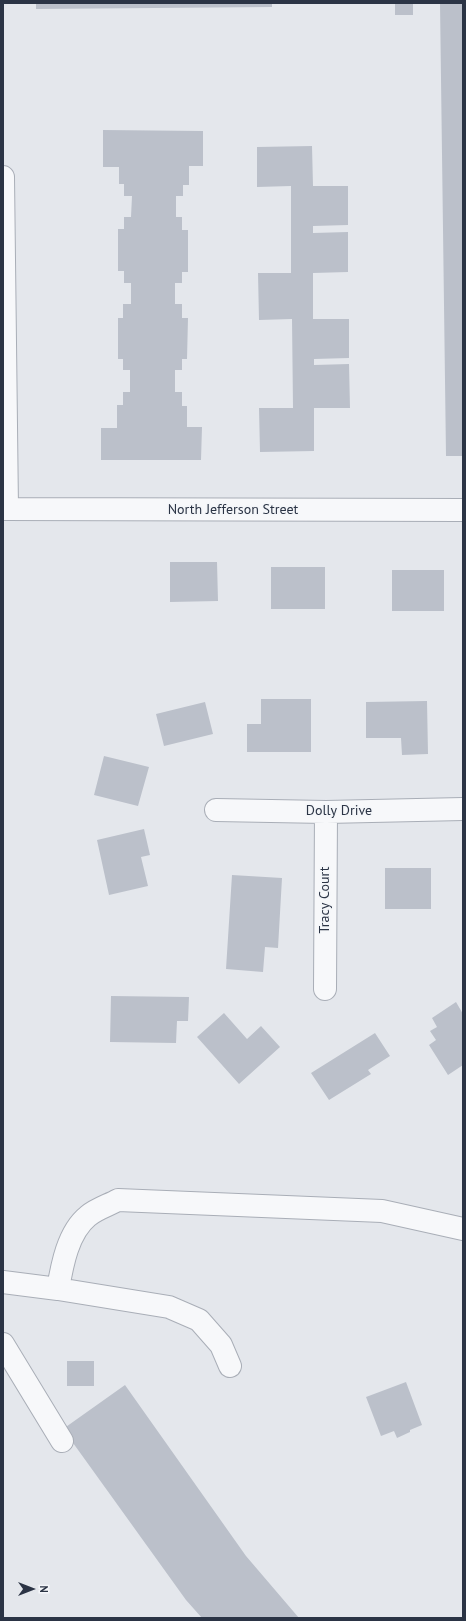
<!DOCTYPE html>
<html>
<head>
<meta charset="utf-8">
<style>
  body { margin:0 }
  #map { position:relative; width:466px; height:1621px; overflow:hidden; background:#e4e7ec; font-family:"PT Sans",sans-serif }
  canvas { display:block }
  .frame { position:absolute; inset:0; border:4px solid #2b3445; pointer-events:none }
  .north { position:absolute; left:12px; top:1569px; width:40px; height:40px; -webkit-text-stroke:3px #f4f6f9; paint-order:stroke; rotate:90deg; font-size:11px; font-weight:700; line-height:16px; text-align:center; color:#2b3445 }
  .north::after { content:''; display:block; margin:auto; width:14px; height:18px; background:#2b3445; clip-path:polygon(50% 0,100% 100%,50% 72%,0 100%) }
</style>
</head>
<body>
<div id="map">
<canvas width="466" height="1621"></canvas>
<div class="frame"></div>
<div class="north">N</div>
</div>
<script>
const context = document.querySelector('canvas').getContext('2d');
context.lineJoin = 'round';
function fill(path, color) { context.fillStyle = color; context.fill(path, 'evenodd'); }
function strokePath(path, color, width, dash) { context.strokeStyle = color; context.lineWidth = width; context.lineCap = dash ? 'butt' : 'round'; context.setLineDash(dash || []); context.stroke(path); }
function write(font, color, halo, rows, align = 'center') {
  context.font = font + ' "PT Sans",sans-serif'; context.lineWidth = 3; context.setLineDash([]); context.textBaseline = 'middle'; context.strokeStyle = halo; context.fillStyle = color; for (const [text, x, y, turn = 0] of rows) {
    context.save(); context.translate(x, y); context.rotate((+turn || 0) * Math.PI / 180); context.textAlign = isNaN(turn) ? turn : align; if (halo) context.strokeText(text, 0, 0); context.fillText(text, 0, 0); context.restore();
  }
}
const building = new Path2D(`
  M36,3H272V7L36,9Z
  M395,3H413V15H395Z
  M440,3H463V456H446Z
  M103,130L203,131V166H189V185H183V196H176V217H182V230H188V272H182V283H175V304H182V318H188L187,359H182V370H175V392H182V406H187V427H202L201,460H101V428H117V405H123V392H130V370H123V359H118V318H123V304H131V283H124V271H118V229H124V217H131L132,196H124V184H119V167H103Z
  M312,146L313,186H348V225L313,226V233L348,232V272L313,273V319H349V358L314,359V365L349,364L350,408H314V451L260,452L259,408H293L292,319L259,320L258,273H291V186L257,187V147Z
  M170,562H217L218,601L170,602Z
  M271,567H325V609H271Z
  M392,570H444V611H392Z
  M261,699H311V752H247V724H261Z
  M427,701L428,754L402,755L401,738H366V702Z
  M205,702L213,734L164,746L156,714Z
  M104,756L149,767L138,806L94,795Z
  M144,829L150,855L141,857L148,886L109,895L97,840Z
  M385,868H431V909H385Z
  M232,875L282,878L278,948L265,947L263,972L226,969Z
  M111,996L189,997L188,1021H177L176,1043L110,1042Z
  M456,1002L463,1014V1065L448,1075L429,1045L436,1040L430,1031L437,1027L432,1018Z
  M224,1013L247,1039L261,1026L280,1047L239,1084L197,1037Z
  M375,1033L390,1056L368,1070L371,1074L329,1100L311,1073Z
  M67,1361H94V1386H67Z
  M406,1382L422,1425L410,1430V1432L397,1438L394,1431L381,1436L366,1397Z
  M125,1385L246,1556L299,1618H202L186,1600L63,1429Z`);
const minor = new Path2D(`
  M3,177L7,509
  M3,509L463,510
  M216,810L326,812L463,809
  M325,989L326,812
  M3,1282L58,1289L169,1307L199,1320L221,1345L230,1366
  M58,1289C62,1265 68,1232 88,1216C96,1209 109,1205 118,1200L382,1211L463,1229
  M3,1344L62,1441`);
const streetNames = [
  ["North Jefferson Street",233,510],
  ["Dolly Drive",339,811],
  ["Tracy Court",325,900,-90]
];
fill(building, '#bbc0ca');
strokePath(minor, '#a9aeb7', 24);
strokePath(minor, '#f7f8fa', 22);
write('14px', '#2b3445', '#f4f6f9', streetNames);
</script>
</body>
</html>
